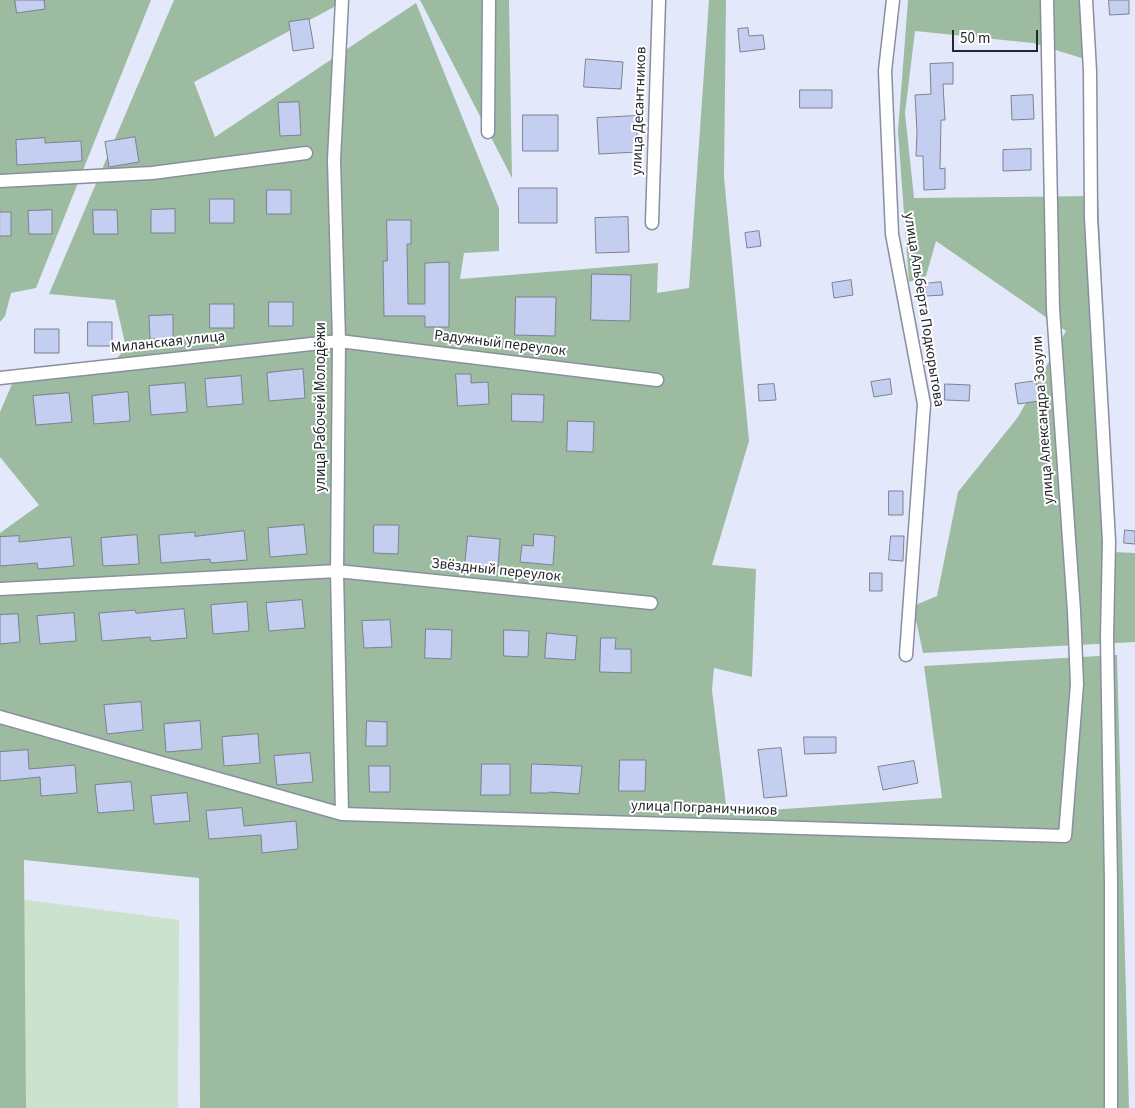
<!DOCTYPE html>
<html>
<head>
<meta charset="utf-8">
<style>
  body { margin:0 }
  #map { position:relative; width:1135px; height:1108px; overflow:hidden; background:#e3e9fa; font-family:"Source Sans 3",sans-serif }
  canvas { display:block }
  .scale { position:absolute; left:952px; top:30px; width:86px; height:22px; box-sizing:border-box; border:2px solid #25272d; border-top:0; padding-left:6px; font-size:15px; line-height:18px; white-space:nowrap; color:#25272d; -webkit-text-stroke:4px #fff; paint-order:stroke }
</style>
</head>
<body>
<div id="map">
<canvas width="1135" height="1108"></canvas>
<div class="scale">50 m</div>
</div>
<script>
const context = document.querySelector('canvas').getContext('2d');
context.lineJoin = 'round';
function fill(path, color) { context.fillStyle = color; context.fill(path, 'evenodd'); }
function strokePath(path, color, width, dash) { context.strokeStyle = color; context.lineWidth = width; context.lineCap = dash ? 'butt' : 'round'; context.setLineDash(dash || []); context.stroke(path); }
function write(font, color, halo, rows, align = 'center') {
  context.font = font + ' "Source Sans 3",sans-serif'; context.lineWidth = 4; context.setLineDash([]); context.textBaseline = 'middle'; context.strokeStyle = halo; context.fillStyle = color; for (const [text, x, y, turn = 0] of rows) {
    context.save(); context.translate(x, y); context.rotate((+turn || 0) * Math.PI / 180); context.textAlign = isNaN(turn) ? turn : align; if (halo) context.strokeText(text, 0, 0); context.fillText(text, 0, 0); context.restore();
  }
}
const green = new Path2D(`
  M5,897L179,920L178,1108H6Z`);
const forest = new Path2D(`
  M0,0H151L36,288L11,293L5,316L0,322Z
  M174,0H347L194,82L215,137L416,3L499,208V251L464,253L460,279L658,263L657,293L689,288L709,0H726L724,177L749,441L712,565L756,569L752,677L714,668L712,690L727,813L942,798L924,666L1117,655L1129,1108H200L199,878L24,860L26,1108H0V533L39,505L0,457V412L12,384L69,372H106L126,347L115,300L49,294Z
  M420,0H509L512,178Z
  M908,0H1088V60L1033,43L915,31L905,113L914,198L1098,196L1113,552L1135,553V642L923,653L913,606L937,596L958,492L1018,417L1066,331L936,241L926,276L909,282L898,131Z`);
const building = new Path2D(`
  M15,0H44L45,9L17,13Z
  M1109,0H1129V14L1110,15Z
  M309,19L314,48L293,51L289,22Z
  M748,28L749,36L763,35L765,49L740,52L738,29Z
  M586,59L623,62L621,89L584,87Z
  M953,63V84H943L945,120H941L940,169L945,168V189L924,190L923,156H916L917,132L915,95L931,94L930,64Z
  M800,90H832V108H800Z
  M1033,95L1034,119L1012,120L1011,96Z
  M299,102L301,135L280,136L278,103Z
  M523,115H558V151H523Z
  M636,116L638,152L599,154L597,118Z
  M135,137L139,162L109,167L105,142Z
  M45,138V143L81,141L82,161L17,165L16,140Z
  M1031,149V170L1003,171V150Z
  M519,188H557V223H519Z
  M267,190H291V214H267Z
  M210,199H234V223H210Z
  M175,209V233H151V210Z
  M52,210V234H29L28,211Z
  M93,210H117L118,234H94Z
  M0,212H11V236H0Z
  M628,217L629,252L596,253L595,218Z
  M387,220H411V244H407L408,304H425V263L449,262V327H425V316H384L383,261H387Z
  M759,231L761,246L747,248L745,233Z
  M592,274L631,275L630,321L591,320Z
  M851,280L853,295L834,298L832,283Z
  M941,282L943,295L926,296L925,284Z
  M516,297H556L555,336L515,335Z
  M269,302H293V326H269Z
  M210,304H234V328H210Z
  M173,315V339H150L149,316Z
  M88,322H112V346H88Z
  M35,329H59V353H35Z
  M303,369L305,398L269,401L267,373Z
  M456,374H471V383L488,382L489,404L458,406Z
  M241,376L243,404L207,407L205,379Z
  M890,379L892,394L874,397L871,382Z
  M1036,381L1040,401L1018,404L1015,384Z
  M185,383L187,412L151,415L149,386Z
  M774,384L776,400L759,401L758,385Z
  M945,384L970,385L969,401L945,400Z
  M128,392L130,421L94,424L92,396Z
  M69,393L72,422L36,425L33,396Z
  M512,394L544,395L543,422L512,421Z
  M568,421L594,422L593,452L567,451Z
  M889,491H903V515H889Z
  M304,525L307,554L270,557L268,528Z
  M374,525H399L398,554L374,553Z
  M1125,530L1135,531V544L1124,543Z
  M244,531L247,560L211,563L210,559L161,563L159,535L195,532V536Z
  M534,534L555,536L553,565L520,562L522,545L533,546Z
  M137,535L139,564L103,566L101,538Z
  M19,536V542L71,537L74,566L38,569L37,563L0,566V537Z
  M468,536L500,539L498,567L465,564Z
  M891,536H904L903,561L889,560Z
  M870,573H882V591H870Z
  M302,600L305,628L269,631L266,603Z
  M247,602L249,631L213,634L211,605Z
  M184,609L187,638L151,641L150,637L102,641L99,613L135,610L136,613Z
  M74,613L76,641L40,644L37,616Z
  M18,614L20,642L0,644V615Z
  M390,620L392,647L364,648L362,621Z
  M426,629L452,630L451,659L425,658Z
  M504,630L529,631L528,657L504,656Z
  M547,633L577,636L575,660L545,658Z
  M601,638H616L615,649H631V673L600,672Z
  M141,702L143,730L107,734L104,705Z
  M200,721L202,749L166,752L164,724Z
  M367,721L387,722V746H366Z
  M258,734L260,763L224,766L222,737Z
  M804,737H836V753L805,754Z
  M781,748L787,796L764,798L758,750Z
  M28,750L29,769L75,765L77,793L41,796L40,777L0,781V752Z
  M310,753L313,782L277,785L274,756Z
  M620,760H646L645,791H619Z
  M914,761L918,783L883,790L878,767Z
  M482,764H510V795H481Z
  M532,764L582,766L579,794L549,792V793H531Z
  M369,766H390V792H370Z
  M131,782L134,810L98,813L95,785Z
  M187,793L190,821L154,824L151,796Z
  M242,808L244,826L296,821L298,849L262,853L261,835L209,839L206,811Z`);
const minor = new Path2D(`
  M893,0L885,71L892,234L924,404L906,655
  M1086,0L1090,71L1091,218L1109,541L1107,637L1111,882V1108
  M488,132L489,0
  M0,181L152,173L306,153
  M652,223L659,0
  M0,378L339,341L657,380
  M0,589L337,571L651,603
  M0,717L342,814L1065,836L1077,684L1074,611L1053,309L1047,0
  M342,814L337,571L339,341L334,160L342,0`);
const streetNames = [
  ["улица Десантников",640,111,-88],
  ["улица Альберта Подкорытова",923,310,81],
  ["Миланская улица",168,343,-6],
  ["Радужный переулок",500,344,7],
  ["улица Рабочей Молодёжи",322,407,-90],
  ["улица Александра Зозули",1044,420,-94],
  ["Звёздный переулок",496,571,6],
  ["улица Пограничников",704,809,2]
];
fill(green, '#cae2ce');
fill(forest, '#9cbba1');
fill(building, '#c3cef0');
strokePath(building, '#7d8291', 1);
strokePath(minor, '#8a8f9e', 15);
strokePath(minor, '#fff', 12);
write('15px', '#25272d', '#fff', streetNames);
</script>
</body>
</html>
